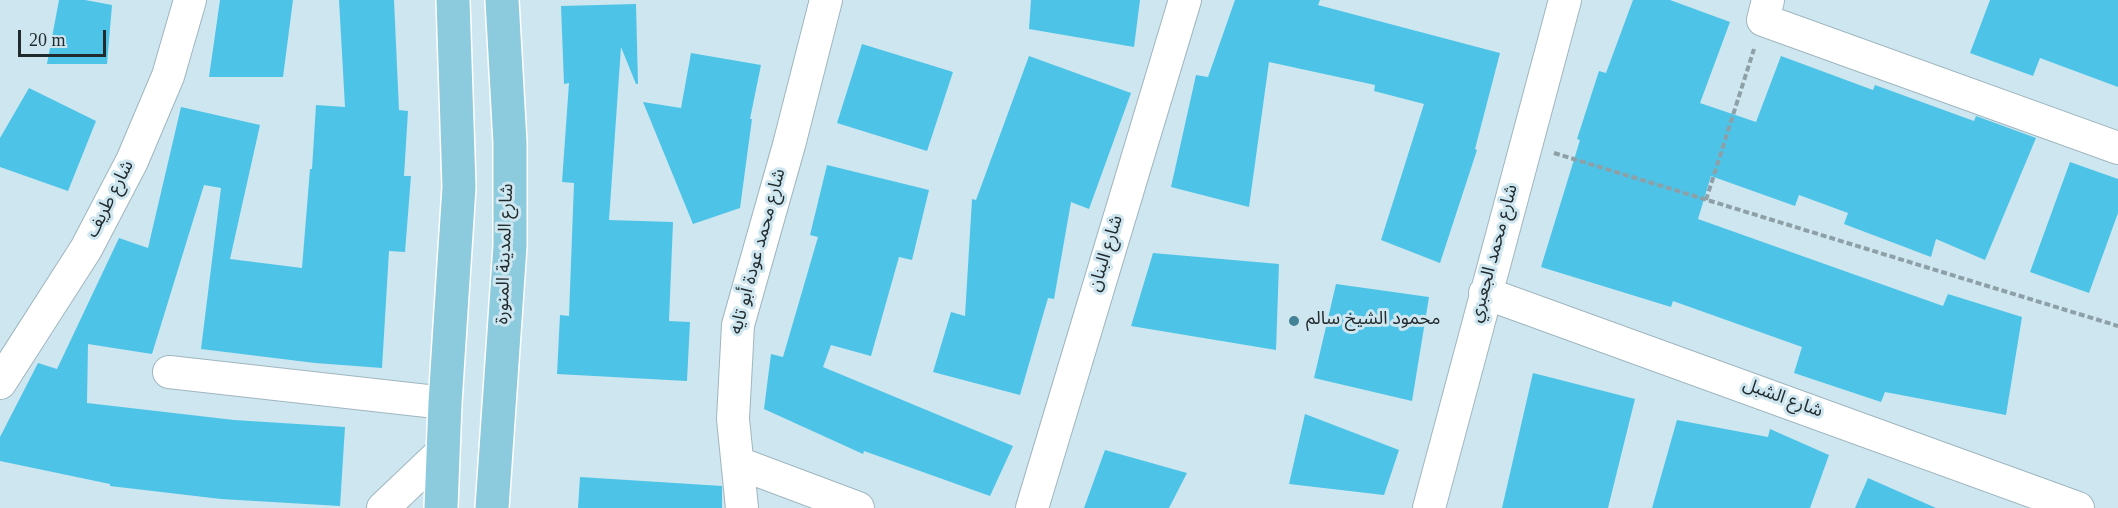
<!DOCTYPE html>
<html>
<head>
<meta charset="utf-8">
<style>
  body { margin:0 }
  #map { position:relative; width:2118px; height:508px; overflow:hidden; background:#cee6ef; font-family:Georgia,serif }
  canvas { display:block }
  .scale { position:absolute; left:18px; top:30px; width:88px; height:27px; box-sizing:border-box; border:3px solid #212a2d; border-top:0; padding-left:8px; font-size:18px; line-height:21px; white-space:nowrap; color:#212a2d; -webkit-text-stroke:4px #cee6ef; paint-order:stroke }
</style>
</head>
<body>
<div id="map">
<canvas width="2118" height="508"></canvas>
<div class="scale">20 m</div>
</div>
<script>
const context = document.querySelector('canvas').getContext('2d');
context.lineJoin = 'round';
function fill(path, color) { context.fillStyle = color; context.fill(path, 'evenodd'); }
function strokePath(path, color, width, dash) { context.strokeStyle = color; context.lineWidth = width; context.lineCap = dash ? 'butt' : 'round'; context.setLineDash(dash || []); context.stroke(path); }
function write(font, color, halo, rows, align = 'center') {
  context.font = font + ' Georgia,"Noto Sans Arabic",serif'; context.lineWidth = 6; context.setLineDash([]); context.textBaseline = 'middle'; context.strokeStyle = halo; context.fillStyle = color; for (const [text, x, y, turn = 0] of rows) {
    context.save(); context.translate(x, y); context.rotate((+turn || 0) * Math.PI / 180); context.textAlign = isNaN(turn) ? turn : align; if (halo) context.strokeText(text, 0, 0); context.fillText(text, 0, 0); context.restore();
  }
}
const building = new Path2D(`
  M59,0H85L112,5L107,64H47Z
  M220,0H293L283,77H209Z
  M339,0H394L399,110L408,111L404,176H411L405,252L389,251L382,368L315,363L201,349L221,188L204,185L152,354L88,344L87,403L234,420L345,427L340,506L221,499L110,486V484L0,461V437L38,363L57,369L119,238L148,248L181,107L260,125L230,259L302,268L310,169H312L316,105L345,107Z
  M1031,0H1140L1134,47L1029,29Z
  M1235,0H1320L1318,5L1500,53L1475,149L1477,150L1440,263L1381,240L1424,104L1374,91L1375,85L1269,62L1249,207L1171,187L1196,75L1208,77Z
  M1633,0H1670L1730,22L1700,103L1756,122L1781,56L1873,90L1875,85L1974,121L1976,116L2036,138L1985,260L1936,239L1931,257L1844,224L1848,213L1799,195L1795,206L1711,176L1698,219L1943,306L1948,294L2022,317L2006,415L1885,392L1881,402L1794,373L1802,347L1673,301L1671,307L1541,267L1580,140L1577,139L1599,71L1606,73Z
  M1990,0H2118V87L2040,58L2033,76L1970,53Z
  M636,4L638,84H636L621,47L609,220L673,222L669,321L690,322L687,381L557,374L560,315L569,316L574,183L562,182L569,83L564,84L561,6Z
  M862,44L953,72L927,151L837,123Z
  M691,53L761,65L750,119H752L740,208L693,224L643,102L681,108Z
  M1029,56L1131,93L1089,209L1071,202L1054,299L1048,298L1020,395L933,372L951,312L965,316L972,199L976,200Z
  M29,88L96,121L68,191L0,167V138Z
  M2070,162L2118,179V213L2089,293L2030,272Z
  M827,165L929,190L912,260L899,257L871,356L831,345L823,367L1013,446L990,496L864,451L863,454L764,409L771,354L783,357L818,237L810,235Z
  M1153,253L1279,264L1276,350L1131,326Z
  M1336,284L1429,297L1412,401L1314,378Z
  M1533,373L1635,399L1608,508H1502Z
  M1305,414L1399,450L1384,495L1289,484Z
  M1677,420L1768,437L1770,429L1829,455L1810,508H1652Z
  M1105,450L1187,473L1169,508H1084Z
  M580,477L722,486V508H578Z
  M1868,478L1936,508H1855Z`);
const path = new Path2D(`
  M1554,153L2118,326
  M1706,200L1754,49`);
const minor = new Path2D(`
  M1768,0L1763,20L2118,148
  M1485,293L2078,508
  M169,372L445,403
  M0,383L86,249L132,161L168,76L190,0
  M738,463L858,508
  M383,508L444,450
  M742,508L733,419L738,325L789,145L826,0
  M1032,508L1185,0
  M1429,508L1565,0`);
const major = new Path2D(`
  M441,508L445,403L459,187L453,0
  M492,508L510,246V143L502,0`);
const markers = [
  [1294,321,6,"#438297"]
];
const streetNames = [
  ["شارع طريف",112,200,-63],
  ["شارع محمد عودة أبو تايه",760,252,-75],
  ["شارع المدينة المنورة",507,254,-88],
  ["شارع البنان",1108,254,-73],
  ["شارع محمد الجعبري",1496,254,-75],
  ["شارع الشبل",1782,400,20]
];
const poiNames = [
  ["محمود الشيخ سالم",1306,321]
];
fill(building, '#4dc4e7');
strokePath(minor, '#9fb6bf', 34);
strokePath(major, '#fff', 36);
strokePath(path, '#8ea0a7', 4, [6, 3]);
strokePath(minor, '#fff', 32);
strokePath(major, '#8ccbdd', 33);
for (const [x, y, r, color] of markers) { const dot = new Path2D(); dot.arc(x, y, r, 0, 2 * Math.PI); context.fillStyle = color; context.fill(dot); strokePath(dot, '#cee6ef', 2); }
write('18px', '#212a2d', '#cee6ef', streetNames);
write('18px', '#212a2d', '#cee6ef', poiNames, 'left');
</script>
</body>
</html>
